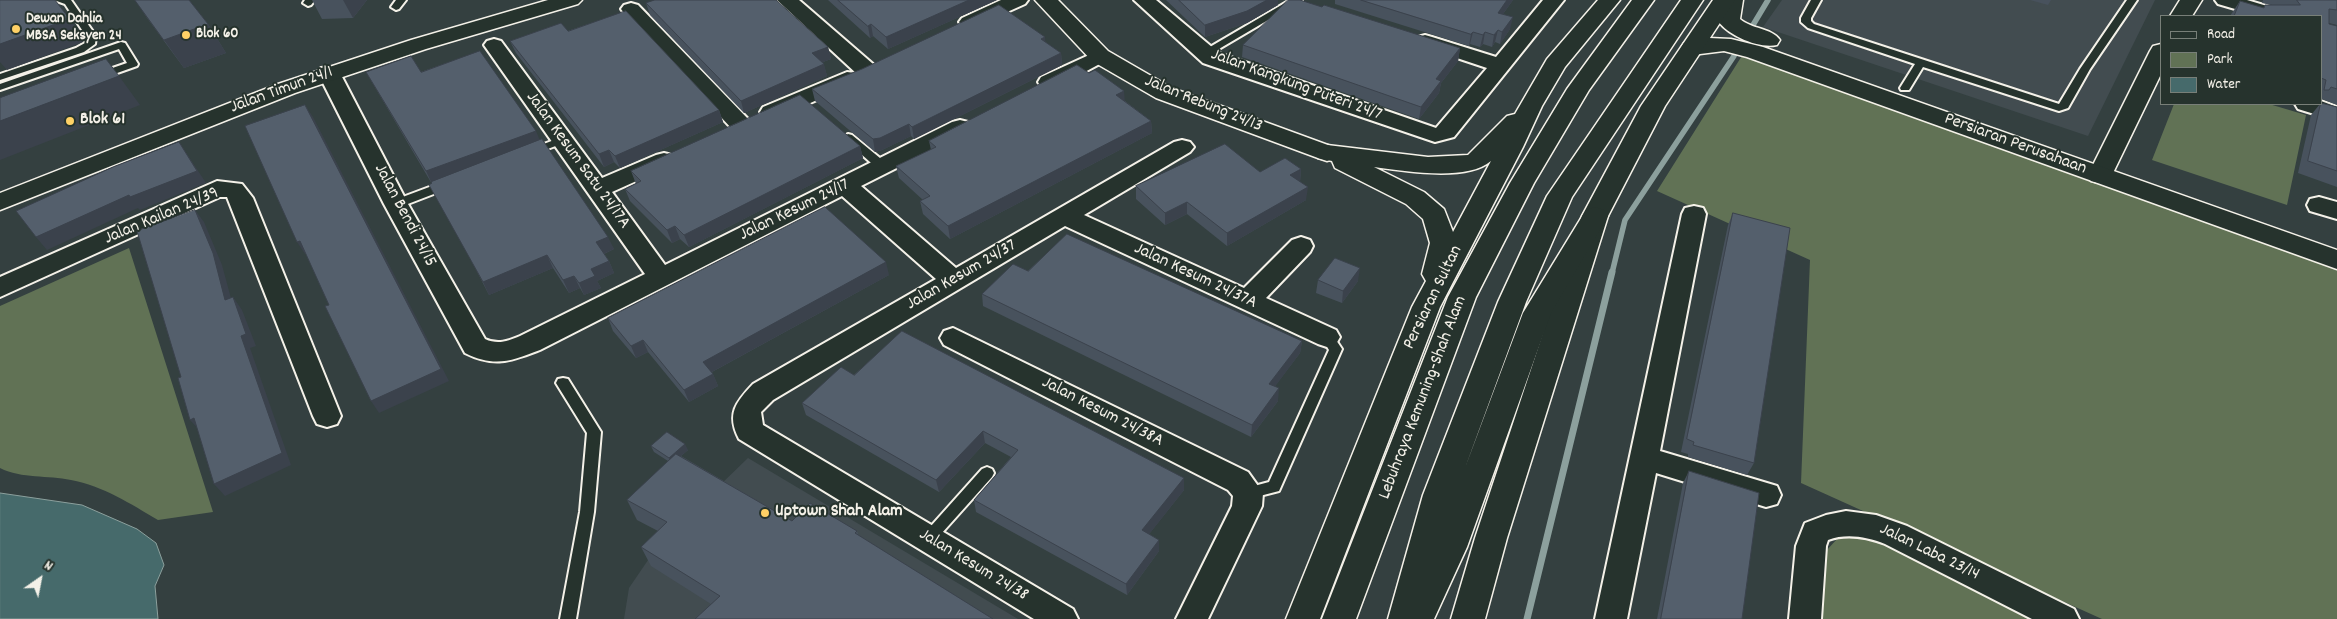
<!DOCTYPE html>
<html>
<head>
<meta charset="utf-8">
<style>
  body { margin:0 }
  #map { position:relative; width:2337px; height:619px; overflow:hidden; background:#344040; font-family:Dekko,sans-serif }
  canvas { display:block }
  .legend { position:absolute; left:2160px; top:15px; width:162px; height:90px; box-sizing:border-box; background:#26332d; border:1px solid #787f78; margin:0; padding:6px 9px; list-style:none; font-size:15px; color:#f4f1e8 }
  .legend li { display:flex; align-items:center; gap:10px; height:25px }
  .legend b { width:25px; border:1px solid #787f78 }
  .north { position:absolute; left:15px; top:554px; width:50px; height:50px; -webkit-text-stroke:4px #26332d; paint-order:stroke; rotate:33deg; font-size:14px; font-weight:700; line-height:20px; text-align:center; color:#f4f1e8 }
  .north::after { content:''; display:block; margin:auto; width:18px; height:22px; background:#f4f1e8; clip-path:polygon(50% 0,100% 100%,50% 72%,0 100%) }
</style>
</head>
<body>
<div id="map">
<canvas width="2337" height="619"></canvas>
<ul class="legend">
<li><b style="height:6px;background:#26332d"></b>Road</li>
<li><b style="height:14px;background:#617255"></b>Park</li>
<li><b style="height:14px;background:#466a6b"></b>Water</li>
</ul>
<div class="north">N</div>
</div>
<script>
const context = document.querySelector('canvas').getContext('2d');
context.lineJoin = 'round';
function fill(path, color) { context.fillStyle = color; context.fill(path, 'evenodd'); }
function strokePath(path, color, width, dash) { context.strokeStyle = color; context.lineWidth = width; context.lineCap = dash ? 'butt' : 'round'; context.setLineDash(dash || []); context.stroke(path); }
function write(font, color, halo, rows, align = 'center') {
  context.font = font + ' Dekko,sans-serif'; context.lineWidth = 4; context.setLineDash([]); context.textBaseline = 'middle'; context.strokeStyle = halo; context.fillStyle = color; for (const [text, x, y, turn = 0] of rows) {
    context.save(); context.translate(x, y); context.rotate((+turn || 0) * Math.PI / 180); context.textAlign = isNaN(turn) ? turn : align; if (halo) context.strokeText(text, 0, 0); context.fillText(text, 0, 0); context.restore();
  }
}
const built = new Path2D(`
  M1782,0H2155L2088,136L1763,27Z
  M748,458L1018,619H624L629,588L659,544Z`);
const green = new Path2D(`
  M1750,43L2337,268V619H2102L1801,483L1810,260L1657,191Z
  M2174,104H2269L2306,115L2287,205L2152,160Z
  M129,248L213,512L158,520C131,504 103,486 71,480C48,475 22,479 0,468V306Z
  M1863,536L1894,546L2038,619H1822L1826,551L1837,539Z`);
const water = new Path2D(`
  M0,493L82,505L137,529L156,543L164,565L155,586L158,619H0Z`);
const streamFar1 = new Path2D(`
  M1753,25L1768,0
  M1612,273L1625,220L1734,56`);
const stream = new Path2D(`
  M1527,619L1612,272`);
const service = new Path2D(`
  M54,0H71L96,36L95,44L84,52L0,80V74L76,48L85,43L86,36L65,4Z
  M305,0H315L311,5L308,6L303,3Z
  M396,0H406L399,9L396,10L391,7Z
  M1290,0H1302L1207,56H1199L1198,54Z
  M1811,0H1821L1811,18V21L1814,24L2059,104L2080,69L2127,0H2137L2090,69L2068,108L2059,111L1923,67L1909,90H1901L1900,88L1915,64L1808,28L1801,22V18Z
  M121,42L125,43L138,64L137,66L103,78H95V74L127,63L119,49L0,90V84Z
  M848,134L852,135L886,163L888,166L886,169H878L844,139L843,137Z
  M562,137L567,140L566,142L532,155L526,152L528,150Z
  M448,180L452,181L454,184L452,187L400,207H392L390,204L392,201Z
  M1327,332L1332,334L1342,349L1279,491L1248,499L1243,497L1241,493L1243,489L1269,482L1329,350L1321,337L1322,334Z
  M563,378L568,379L601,432L594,512L576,619H560L580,512L587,433L556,383L558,379Z
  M987,467L992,469L994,473L992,477L933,543L928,545L923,543L921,539L923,535L982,469Z`);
const minor = new Path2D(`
  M777,0H799L873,64L876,69L873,74L865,75L857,74Z
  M1001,0H1028L1025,4L976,26L969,28L962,26L959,22L962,18Z
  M1134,0H1156L1219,53L1436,128L1487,68L1418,45L1415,41L1418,37L1425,35L1432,37L1496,57L1543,0H1564L1454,137L1435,142L1203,63Z
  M2215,0H2247L2287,12L2290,16H2259L2218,4Z
  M631,3L638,5L749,120L752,125L749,130L741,132L733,130L624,13L621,9L624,5Z
  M494,39L501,41L602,178L656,155L664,153L672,155L676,160L672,165L612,192L665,265L952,122L960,120L968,122L971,127L968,132L861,186L956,268L1174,142L1182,140L1190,142L1194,147L1190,152L1084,215L1244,288L1292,240L1301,237L1310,240L1313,246L1310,252L1266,298L1336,330L1340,337L1336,344L1327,347L1318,344L1065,226L773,400L761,412L763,425L1073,609L1078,619H1034L739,439C726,414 736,402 753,384L936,279L842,196L540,350C511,361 495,368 465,353L384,204L318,73L321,68L329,67L337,68L340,73L408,204L485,339C498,345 508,341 520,336L645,274L484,45L487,41Z
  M1100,50L1107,52L1111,56L1107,60L1057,87L1049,89L1041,87L1038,82L1041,77Z
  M847,72L855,73L858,78L855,83L779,117L771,119L763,117L760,112L763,107Z
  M2321,101L2337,107V121L2298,109L2295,104H2321Z
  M217,181L242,184L253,198L341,416L337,424L327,427L317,424L313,416L227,197H220L0,297V277Z
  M2319,197L2337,202V219L2310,211L2307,205L2310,199Z
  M1694,206L1703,208L1706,214L1660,451L1777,486L1781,495L1777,504L1766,507L1656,473L1627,619H1595L1682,214L1685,208Z
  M953,328L1248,472L1263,493L1262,506L1208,619H1176L1232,506L1233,496L1228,490L944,345L940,338L944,331Z
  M1846,511L1876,515L1907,526L2074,609L2079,619H2032L1885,544C1867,537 1847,533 1828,540L1826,546L1821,619H1789L1796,546L1805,523L1826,515Z`);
const tertiary = new Path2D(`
  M548,0H582L578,4L426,49L295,93L0,210V193L278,84L411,40Z
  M1035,0H1058L1108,51L1172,88L1336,148L1339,153L1336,158L1327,161L1318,158L1156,98L1092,61Z
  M2180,0H2202L2192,16H2170Z
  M2161,44V74L2112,175L2109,181L2100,183L2091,181L2088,175L2150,51L2153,46Z`);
const secondary = new Path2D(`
  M1721,0H1743L1740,19C1751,29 1772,28 1780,40L1777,45C1759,49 1729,36 1718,21Z
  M1709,38L1731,39L1763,47L2337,250V269L1747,57L1724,51L1692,55L1684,53L1681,48L1684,43Z`);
const primary = new Path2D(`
  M1598,0H1620L1565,67L1542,106L1523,147L1440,307L1320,619H1286L1412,307L1426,281L1422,274L1430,243L1423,219L1406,204L1335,168L1332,161L1318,158L1315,153L1318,148L1327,145L1428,157L1468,155L1507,116L1515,114L1547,59ZM1491,161L1453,232L1444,209L1424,192L1374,167C1405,171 1466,182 1491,161Z
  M1713,0H1735L1665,106L1608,216L1507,538L1485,619H1451L1475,538L1582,216L1641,106Z`);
const motorway = new Path2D(`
  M1632,0H1654L1589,90L1534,183L1476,297L1356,619H1322L1448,297L1510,183L1567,89Z
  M1681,0H1703L1572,197L1526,302L1465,468L1523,313L1586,210L1595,207L1604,210L1608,216L1551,313L1467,547L1434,619H1388L1423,495L1498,302L1547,196Z`);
const wall = new Path2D(`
  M135,0H189L208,24L226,53L184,68L147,18Z
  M312,0H367L353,18L322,19Z
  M828,0H997L888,49L873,36L870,38Z
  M1166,0H1278V5L1247,23L1205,37Z
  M1335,0H1513L1503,14L1510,29L1500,44L1495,42L1492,47L1483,44L1480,47L1470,44L1469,46L1335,4Z
  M2030,0H2051L2048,5Z
  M2263,0H2337V25L2329,23V24L2337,26V105L2322,99L2321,100V16H2230L2240,1L2263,8L2265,5H2272L2262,3Z
  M646,3L828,47L831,59L823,62L827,76L744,113L650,15Z
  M568,31L719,110L723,122L620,168L614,162L604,167L516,53L510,41Z
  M1045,37V42L1061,53L1062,65L914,139L911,136L882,150L875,152L815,101L812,89Z
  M1243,45L1460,48L1458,61L1441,83L1439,93L1419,119L1242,57Z
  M366,72H421L540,140L614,249L604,254L609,261L614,273L597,281L601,288L584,295L580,288L569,293L553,268L489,295L432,184Z
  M1089,73L1125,101L1151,121L1152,133L950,239L923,214L920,201L923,200L899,178L896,166L931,150L929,141Z
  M2320,104L2337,107V187L2298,173L2311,115Z
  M860,146L863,158L689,247L680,239L672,243L630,201L625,189L636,184L631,171Z
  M1301,169L1300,182L1306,200L1227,246L1187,214L1165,225L1136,199V186L1260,172Z
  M1733,213L1754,463L1747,475L1688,457V454L1681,452L1728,225Z
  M1028,271L1302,341L1300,353L1275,386L1278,401L1251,437L983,306L982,294Z
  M889,275L712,372L718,386L689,402L648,352L636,358L613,331L608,318Z
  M1318,280L1358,281L1342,303L1316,293Z
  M854,375L1184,490L1149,534L1159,540V551L1127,595L976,512L974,500L1011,457L985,443L939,492L806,415L802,403Z
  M651,446L688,450L681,456L792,521L857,531L859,536L711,604L651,566L641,547L658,531L637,520L627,500L668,461L654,452Z
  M1689,471L1742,619H1657L1683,483Z`);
const shadedWall = new Path2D(`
  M343,0H367L353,18Z
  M969,0H997L888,49L886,37Z
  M1267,0H1278V5L1247,23L1205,37V25Z
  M1507,0H1513L1495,25L1498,13Z
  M68,17L84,39L83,42L7,70L0,62V44Z
  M1513,17L1510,29L1500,44L1502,32Z
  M208,24L226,53L184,68L164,40Z
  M871,24L873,36L870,38L868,26Z
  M1498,30L1495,42L1492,47L1494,35Z
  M1473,32L1470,44L1469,46L1471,34Z
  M1485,32L1483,44L1480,47L1483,35Z
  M1045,37L1046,49L1041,39Z
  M828,47L831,59L815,65L812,53Z
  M1460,48L1458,61L1441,83L1439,93L1419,119L1421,107L1436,79Z
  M1061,53L1062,65L914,139L912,127Z
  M824,64L827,76L744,113L741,101Z
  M119,76L140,105L0,160V121Z
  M1124,91L1125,103L1116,95Z
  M305,105L313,117L449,381L379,413L371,401Z
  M719,110L723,122L620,168L615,156Z
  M1151,121L1152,133L950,239L948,226Z
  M909,124L911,136L882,150L875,152L873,139Z
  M536,131L541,143L432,184L426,171Z
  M179,142L206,183L140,210L138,208L47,250L36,237Z
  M860,146L863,158L689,247L684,235Z
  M609,150L614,162L604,167L599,154Z
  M1301,169L1300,182L1290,175Z
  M1308,187L1306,200L1227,246V233Z
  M1187,202V214L1165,225V213Z
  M195,210L204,222L222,265L235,313L225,300Z
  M675,226L680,239L672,243L667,230Z
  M608,237L614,249L601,255L596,242Z
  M300,241L308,253L305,254L297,242Z
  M547,255L553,268L489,295L483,282Z
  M609,261L614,273L597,281L601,288L584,295L579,283L591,269Z
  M886,262L889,275L708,374L703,362Z
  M1360,268L1358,281L1342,303L1343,291Z
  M574,276L580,288L569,293L563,280Z
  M233,297L242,310L256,346L250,348L291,465L225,496L214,484L241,336Z
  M643,340L648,352L636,358L631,346Z
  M1302,341L1300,353L1268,396L1269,384Z
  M713,374L718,386L689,402L684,390Z
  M1279,388L1278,401L1251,437L1252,425Z
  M194,418L201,432L190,420Z
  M983,431L985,443L939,492L936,480Z
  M685,444L688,450L672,464L669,458Z
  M1184,478V490L1143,542L1142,530Z
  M1159,540V551L1127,595L1126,584Z`);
const building = new Path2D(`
  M0,0H55L68,17L67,20L0,44Z
  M135,0H189L208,24L164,40Z
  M655,0H776L828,47L812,53L824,64L741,101L646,3Z
  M838,0H969L886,37L871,24L868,26Z
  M1179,0H1267L1247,11L1205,25Z
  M1288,0H1300L1322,7L1324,5L1460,48L1436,79L1441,81L1421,107L1243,45Z
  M1361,0H1507L1498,13L1513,17L1502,32L1498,30L1494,35L1485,32L1483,35L1473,32L1471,34Z
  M2297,0H2337V10L2329,9V24L2337,26V89L2331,87L2329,90H2324L2326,80L2321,78V16H2234L2240,1L2264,8L2265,5H2300Z
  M999,5L1045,37L1041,39L1061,53L912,127L909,124L880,138L873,139L812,89L862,69Z
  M626,11L719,110L615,156L609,150L599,154L510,41L561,23L568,31Z
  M480,51L536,131L426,171L366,72L411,56L421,72Z
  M106,59L119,76L0,121V98Z
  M1077,65L1089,73L1095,70L1124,91L1116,95L1151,121L948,226L920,201L930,196L896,166L936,147L929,141Z
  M800,95L860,146L684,235L675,226L667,230L625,189L641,181L631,171Z
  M2321,103L2337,107V171L2308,161Z
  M305,105L441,369L371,401L325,306L329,305L300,241L297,242L245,126Z
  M542,139L608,237L596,242L609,261L591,269L595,276L579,283L574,276L563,280L547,255L483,282L429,185L432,183L431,182Z
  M179,142L197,171L130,197L129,195L36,237L16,211L113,167Z
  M1225,144L1260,172L1285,158L1301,169L1290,175L1308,187L1227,233L1187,202L1165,213L1136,186Z
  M825,207L886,262L703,362L713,374L684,390L643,340L631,346L608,318Z
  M195,210L213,253L225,300L233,297L246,334L241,336L282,453L214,484L194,418L190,420L178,378L181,377L137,231Z
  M1733,213L1790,228L1754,463L1693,445L1694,442L1687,439Z
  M1067,234L1302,341L1269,384L1279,388L1252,425L982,294L1013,264L1028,271Z
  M1335,258L1360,268L1343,291L1318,280Z
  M902,331L1184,478L1142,530L1159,540L1126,584L974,500L1018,450L983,431L936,480L802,403L841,367L854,375Z
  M667,432L685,444L669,458L651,446Z
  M676,454L792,521L810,503L857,531L855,533L993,619H695L720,596L641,547L667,522L627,500Z
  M1689,471L1759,493L1742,619H1661Z`);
const markers = [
  [16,29,5,"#ffd166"],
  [186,35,5,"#ffd166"],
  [70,121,5,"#ffd166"],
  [765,513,5,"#ffd166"]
];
const farPoinames = [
  ["Dewan Dahlia",26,20],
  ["MBSA Seksyen 24",26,37],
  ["Blok 60",196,35]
];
const streetNames = [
  ["Jalan Kangkung Puteri 24/7",1296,86,20],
  ["Jalan Timun 24/1",282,91,-20],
  ["Jalan Rebung 24/13",1203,105,22],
  ["Persiaran Perusahaan",2015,145,20],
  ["Jalan Kesum Satu 24/17A",577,161,54],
  ["Jalan Kesum 24/17",795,211,-26],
  ["Jalan Bendi 24/15",404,216,62],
  ["Jalan Kailan 24/39",162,217,-23],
  ["Jalan Kesum 24/37",962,276,-30],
  ["Jalan Kesum 24/37A",1195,277,25],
  ["Persiaran Sultan",1434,298,-64],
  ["Lebuhraya Kemuning-Shah Alam",1424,398,-69],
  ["Jalan Kesum 24/38A",1102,413,27],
  ["Jalan Laba 23/14",1929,553,26],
  ["Jalan Kesum 24/38",973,566,31]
];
const poiNames = [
  ["Blok 61",80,121],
  ["Uptown Shah Alam",775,513]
];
fill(built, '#424c50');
fill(green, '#617255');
fill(water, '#466a6b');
strokePath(water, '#8ca09d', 1);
strokePath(streamFar1, '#8ca09d', 5.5);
strokePath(stream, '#8ca09d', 7);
strokePath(service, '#f4f1e8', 4);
strokePath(minor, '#f4f1e8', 4);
strokePath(tertiary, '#f4f1e8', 3);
strokePath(secondary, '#f4f1e8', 3);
strokePath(primary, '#f4f1e8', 3);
strokePath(motorway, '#f4f1e8', 3);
fill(service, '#26332d');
fill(minor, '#26332d');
fill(tertiary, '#26332d');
fill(secondary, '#26332d');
fill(primary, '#26332d');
fill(motorway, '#26332d');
fill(wall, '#48525d');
fill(shadedWall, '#3b424c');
fill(building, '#545f6c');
strokePath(building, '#3b424c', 1);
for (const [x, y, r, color] of markers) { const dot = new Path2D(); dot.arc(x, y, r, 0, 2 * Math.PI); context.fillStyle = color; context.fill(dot); strokePath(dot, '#26332d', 2); }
write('bold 15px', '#f4f1e8', '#26332d', farPoinames, 'left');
write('18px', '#f4f1e8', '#26332d', streetNames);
write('bold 18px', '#f4f1e8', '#26332d', poiNames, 'left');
</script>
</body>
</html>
